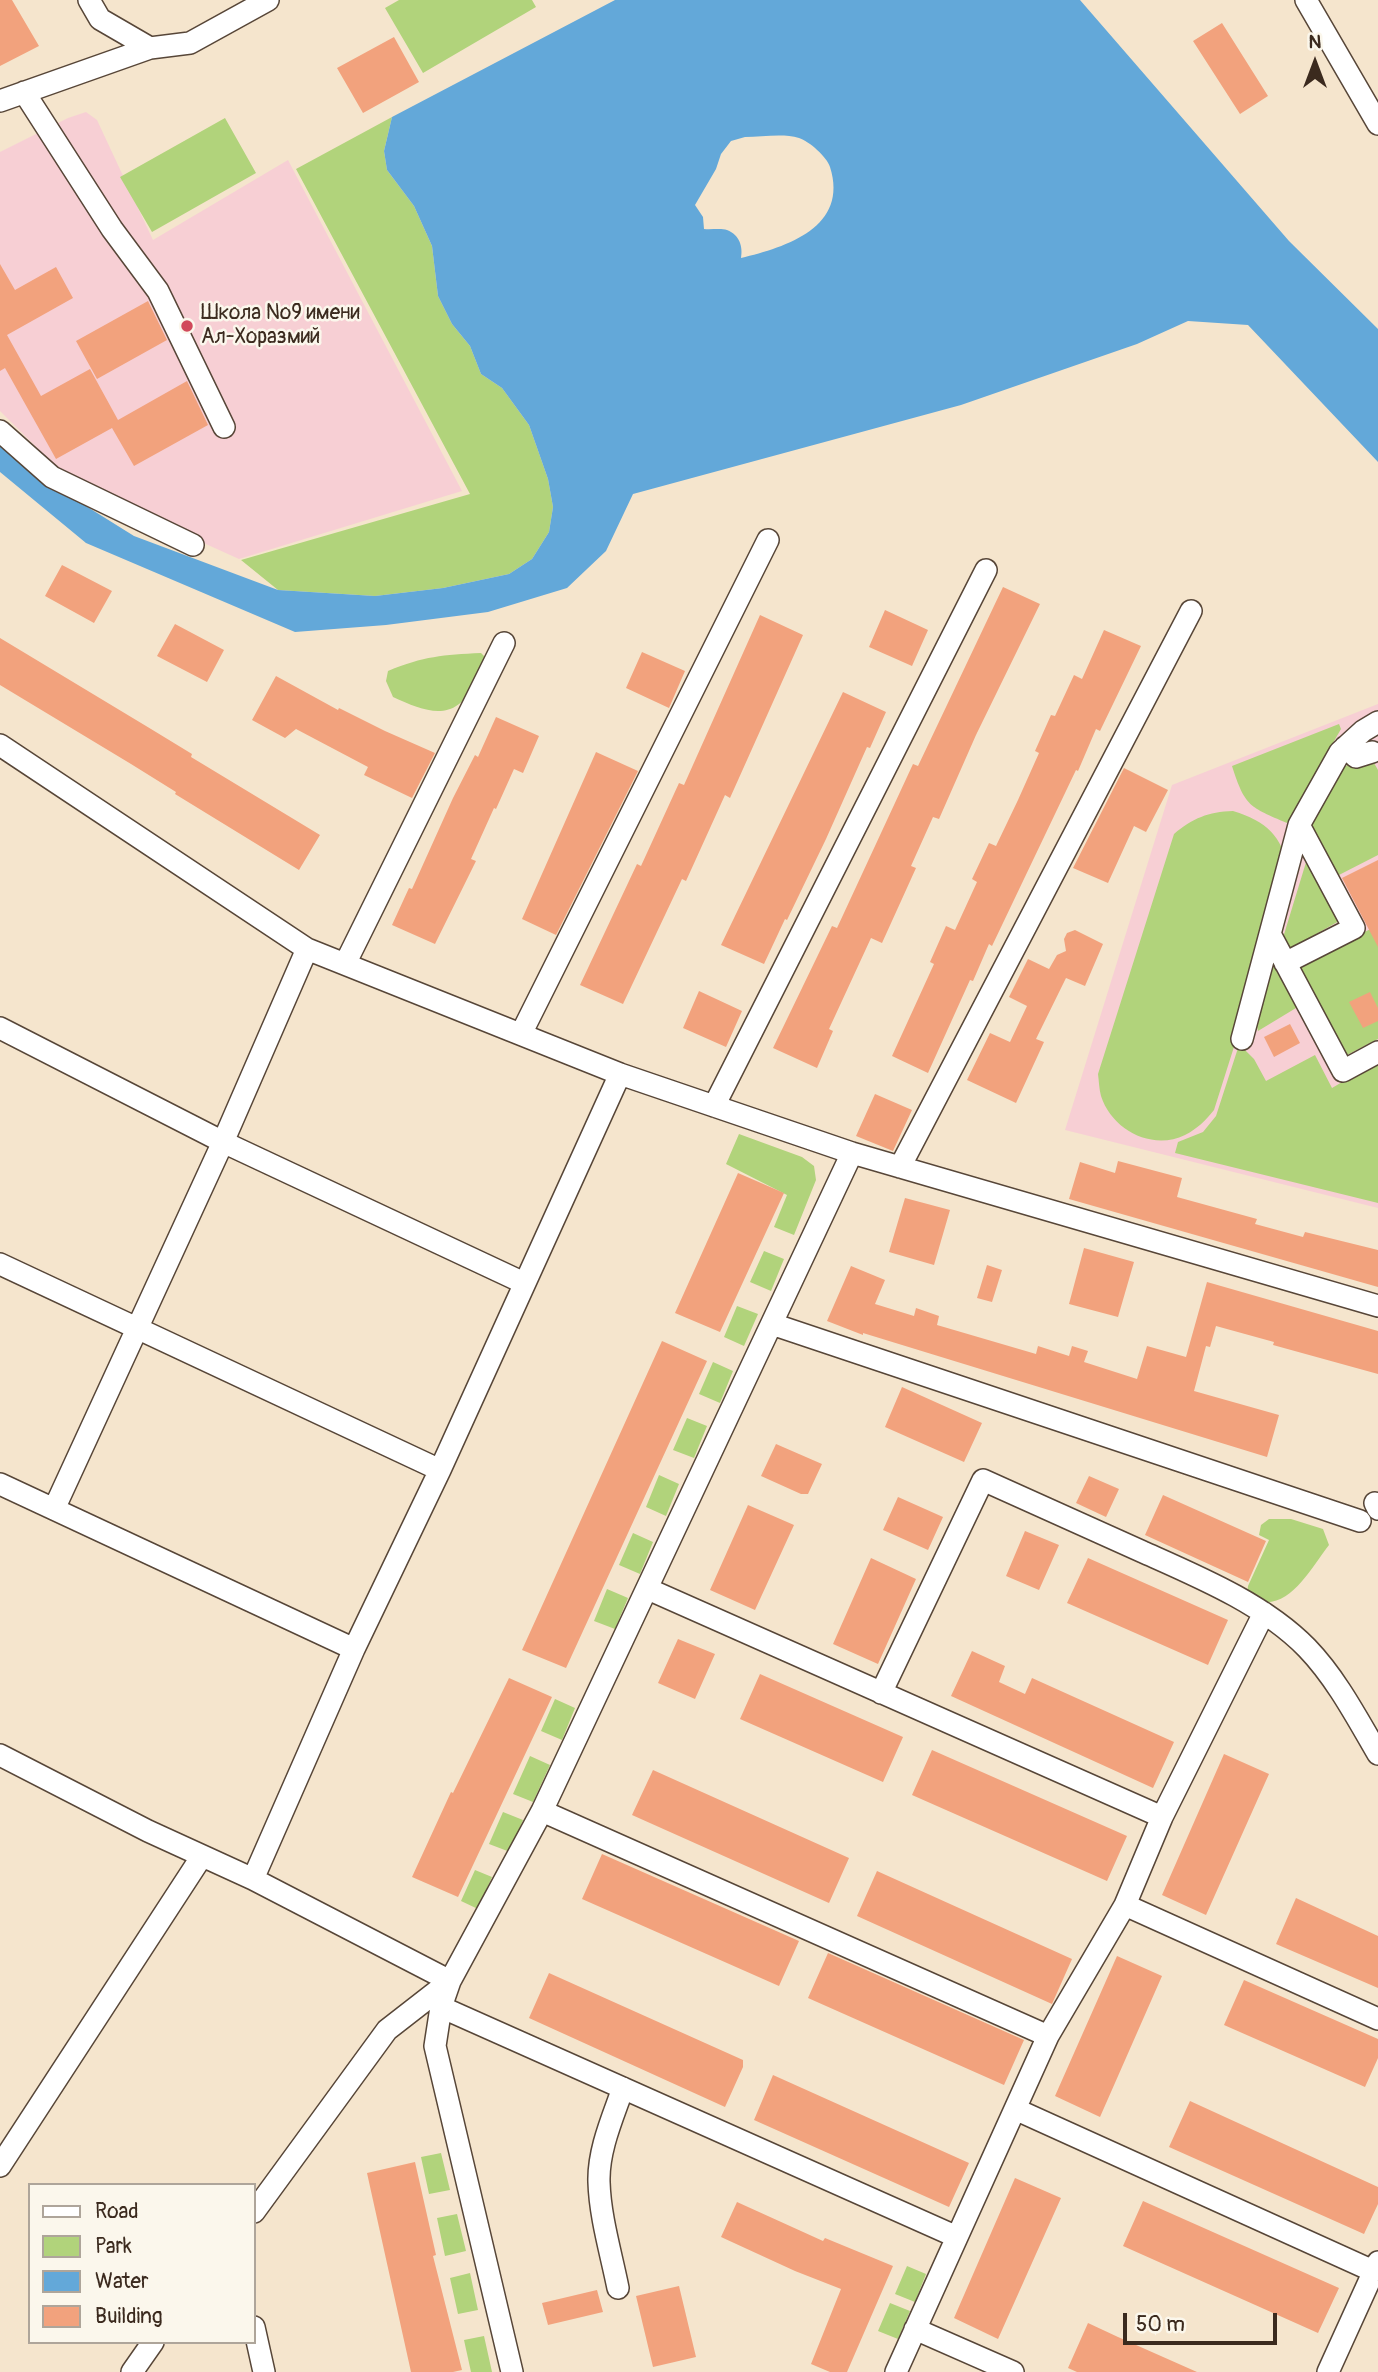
<!DOCTYPE html>
<html>
<head>
<meta charset="utf-8">
<style>
  body { margin:0 }
  #map { position:relative; width:1378px; height:2372px; overflow:hidden; background:#f5e5cd; font-family:Pangolin,sans-serif }
  canvas { display:block }
  .legend { position:absolute; left:28px; top:2183px; width:228px; height:161px; box-sizing:border-box; background:#fbf7ec; border:2px solid #aea59a; margin:0; padding:9px 12px; list-style:none; font-size:21px; color:#3b2a1e }
  .legend li { display:flex; align-items:center; gap:14px; height:35px }
  .legend b { width:35px; border:2px solid #aea59a }
  .north { position:absolute; left:1280px; top:28px; width:70px; height:70px; -webkit-text-stroke:5px #fbf7ec; paint-order:stroke; rotate:0deg; font-size:19px; font-weight:700; line-height:28px; text-align:center; color:#3b2a1e }
  .north::after { content:''; display:block; margin:auto; width:24px; height:32px; background:#3b2a1e; clip-path:polygon(50% 0,100% 100%,50% 72%,0 100%) }
  .scale { position:absolute; left:1123px; top:2313px; width:154px; height:32px; box-sizing:border-box; border:4px solid #3b2a1e; border-top:0; padding-left:9px; font-size:21px; line-height:24px; white-space:nowrap; color:#3b2a1e; -webkit-text-stroke:5px #fbf7ec; paint-order:stroke }
</style>
</head>
<body>
<div id="map">
<canvas width="1378" height="2372"></canvas>
<ul class="legend">
<li><b style="height:9px;background:#fff"></b>Road</li>
<li><b style="height:19px;background:#b1d37b"></b>Park</li>
<li><b style="height:19px;background:#63a8d9"></b>Water</li>
<li><b style="height:19px;background:#f2a27d"></b>Building</li>
</ul>
<div class="north">N</div>
<div class="scale">50 m</div>
</div>
<script>
const context = document.querySelector('canvas').getContext('2d');
context.lineJoin = 'round';
function fill(path, color) { context.fillStyle = color; context.fill(path, 'evenodd'); }
function strokePath(path, color, width, dash) { context.strokeStyle = color; context.lineWidth = width; context.lineCap = dash ? 'butt' : 'round'; context.setLineDash(dash || []); context.stroke(path); }
function write(font, color, halo, rows, align = 'center') {
  context.font = font + ' Pangolin,sans-serif'; context.lineWidth = 5; context.setLineDash([]); context.textBaseline = 'middle'; context.strokeStyle = halo; context.fillStyle = color; for (const [text, x, y, turn = 0] of rows) {
    context.save(); context.translate(x, y); context.rotate((+turn || 0) * Math.PI / 180); context.textAlign = isNaN(turn) ? turn : align; if (halo) context.strokeText(text, 0, 0); context.fillText(text, 0, 0); context.restore();
  }
}
const built = new Path2D(`
  M86,112L97,120L153,240L288,160L462,491L239,559L166,526L62,473L0,411V152L68,118Z
  M1378,704V1208L1065,1130L1172,785Z`);
const green = new Path2D(`
  M399,0H532L536,7L423,73L385,8Z
  M392,117L384,151L387,170L414,206L432,246L438,296L452,324L470,346L481,374L502,388L529,425L548,479L553,507L549,532L532,559L509,574L443,588L375,596L278,590L241,560L470,494L296,169Z
  M225,118L256,173L152,232L120,177Z
  M481,653L485,657C484,667 479,675 475,683C455,724 426,712 393,697L386,681L388,671C424,656 443,655 481,653Z
  M1339,724L1341,729L1287,823C1250,807 1245,807 1232,766Z
  M1370,756L1378,770V855L1337,876L1313,830L1312,821L1343,767Z
  M1233,811C1268,822 1280,835 1290,870L1214,1110C1205,1121 1197,1129 1185,1135C1152,1151 1112,1130 1101,1096C1099,1089 1099,1081 1098,1074L1174,834C1193,818 1208,812 1233,811Z
  M1307,859L1341,920L1286,951L1282,941Z
  M1378,925V1039L1345,1056L1298,967Z
  M1274,958L1295,996L1296,1008L1258,1031L1256,1022Z
  M1242,1047L1254,1059L1266,1081L1315,1055L1332,1088L1378,1061V1203L1175,1153L1178,1142L1203,1132L1216,1116L1238,1048Z
  M739,1134L802,1157L814,1166L816,1180L794,1235L774,1227L787,1195L726,1164Z
  M764,1251L784,1259L771,1291L750,1282Z
  M737,1306L758,1314L744,1346L724,1337Z
  M713,1362L733,1371L720,1403L699,1394Z
  M687,1418L707,1426L694,1458L673,1450Z
  M659,1475L679,1484L666,1516L646,1507Z
  M1269,1519H1291L1323,1529L1329,1545C1308,1572 1285,1619 1247,1596L1248,1586L1269,1540L1259,1535L1261,1525Z
  M633,1533L653,1542L640,1574L619,1565Z
  M607,1589L628,1598L615,1629L594,1621Z
  M555,1699L575,1708L562,1740L541,1731Z
  M530,1756L550,1765L533,1802L513,1794Z
  M503,1812L523,1820L510,1852L489,1844Z
  M475,1870L492,1877L478,1909L461,1901Z
  M441,2153L450,2190L429,2194L421,2157Z
  M457,2214L466,2251L445,2256L437,2218Z
  M907,2266L926,2274L915,2302L895,2294Z
  M470,2273L478,2310L458,2314L450,2278Z
  M890,2303L910,2311L898,2339L878,2331Z
  M484,2336L492,2372H471L464,2340Z`);
const water = new Path2D(`
  M615,0H1080L1289,241L1378,329V462L1248,325L1188,321L1137,344L961,405L633,494L606,551L567,588L488,612L386,625L295,632L86,543L0,472V441L33,473L134,536L278,590L375,596L443,588L509,574L532,559L549,532L553,507L548,479L529,425L502,388L481,374L470,346L452,324L438,296L432,246L414,206L387,170L384,151L392,117ZM745,137C762,137 783,133 799,138C809,141 827,157 830,167C849,227 787,247 741,258C743,247 740,235 727,230C721,228 710,230 704,229L703,217L695,205L716,169L721,154L731,141Z`);
const building = new Path2D(`
  M0,0H12L39,46L0,66Z
  M1222,23L1268,96L1240,114L1193,41Z
  M394,37L419,82L363,113L337,68Z
  M0,264L15,290L56,267L73,298L7,335L41,396L90,369L118,420L187,381L208,425L134,466L112,428L56,459L5,368L0,371Z
  M148,301L167,340L97,379L76,341Z
  M62,565L112,591L94,623L45,596Z
  M1003,587L1040,604L976,735L939,819L933,817L911,866L916,868L882,943L871,938L829,1029L833,1031L817,1068L773,1048L832,926L837,928L913,764L918,766Z
  M885,610L928,630L912,666L869,647Z
  M760,615L803,635L730,798L725,795L686,881L682,879L623,1004L580,985L637,864L641,866L679,783L684,785Z
  M175,624L224,650L207,682L157,656Z
  M1104,630L1141,646L1100,731L1096,729L1078,771L1076,770L992,946L989,944L973,981L970,980L928,1073L892,1056L934,964L930,962L946,926L955,930L977,882L972,879L989,843L996,846L1018,800L1039,753L1035,751L1051,715L1055,716L1074,675L1082,679Z
  M0,638L151,729L192,754L191,757L320,835L299,870L175,794L176,792L131,764L0,685Z
  M642,652L685,671L669,708L626,688Z
  M276,676L338,710L339,708L385,731L435,753L412,798L364,775L368,767L296,729L285,738L252,720Z
  M843,692L886,712L870,748L867,747L826,839L787,920L785,919L764,964L721,945Z
  M496,717L539,736L523,773L514,769L496,809L494,808L471,859L476,861L435,944L392,925L409,888L412,889L453,798L475,755L478,757Z
  M596,752L638,771L556,935L522,919Z
  M1124,768L1168,790L1146,832L1134,826L1108,883L1073,868Z
  M1378,860V947L1342,878Z
  M1075,930L1103,944L1085,986L1066,978L1036,1039L1044,1042L1016,1103L967,1080L990,1033L1010,1042L1027,1006L1009,997L1028,959L1049,969L1057,955L1066,951L1064,939L1067,933Z
  M699,991L742,1011L726,1047L683,1028Z
  M1370,992L1378,1008V1021L1363,1028L1349,1002Z
  M1290,1024L1300,1043L1274,1057L1264,1037Z
  M875,1094L912,1110L893,1151L856,1136Z
  M1118,1161L1182,1178L1177,1197L1257,1219L1255,1224L1303,1237L1305,1232L1378,1250V1287L1069,1199L1080,1162L1115,1173Z
  M738,1173L784,1193L720,1332L675,1313Z
  M905,1198L950,1210L934,1265L889,1252Z
  M1084,1248L1134,1262L1118,1317L1069,1304Z
  M987,1265L1002,1270L992,1302L977,1298Z
  M851,1266L885,1280L875,1304L914,1316L916,1308L939,1316L937,1325L1036,1354L1038,1346L1069,1356L1072,1346L1088,1351L1084,1362L1137,1379L1147,1346L1186,1357L1207,1282L1378,1331V1374L1273,1345L1274,1342L1216,1326L1210,1347L1206,1346L1194,1391L1279,1415L1267,1457L863,1333V1335L827,1321Z
  M662,1341L707,1361L566,1668L522,1650Z
  M902,1387L982,1423L964,1462L885,1427Z
  M776,1444L822,1464L808,1494H801L761,1476Z
  M1089,1476L1119,1489L1106,1517L1076,1503Z
  M1163,1495L1266,1541L1248,1582L1145,1535Z
  M898,1497L943,1517L928,1550L883,1530Z
  M748,1505L794,1525L755,1610L710,1590Z
  M1025,1531L1059,1545L1039,1590L1006,1576Z
  M871,1558L916,1579L878,1664L833,1644Z
  M1088,1558L1228,1620L1208,1665L1067,1603Z
  M678,1639L715,1654L695,1699L658,1683Z
  M972,1651L1005,1666L999,1682L1025,1694L1032,1678L1174,1742L1153,1788L951,1696Z
  M760,1674L903,1737L883,1782L740,1719Z
  M509,1678L552,1697L458,1897L412,1877L451,1792L453,1793Z
  M932,1750L1127,1836L1107,1881L912,1795Z
  M1224,1754L1269,1774L1206,1915L1162,1895Z
  M653,1770L849,1858L829,1903L632,1815Z
  M602,1854L799,1941L779,1986L582,1899Z
  M877,1871L1072,1959L1052,2004L857,1916Z
  M1296,1898L1378,1936V1988L1276,1944Z
  M828,1953L1024,2040L1004,2085L808,1998Z
  M1117,1956L1162,1976L1100,2117L1055,2096Z
  M549,1973L743,2060V2067L725,2107L529,2018Z
  M1244,1980L1378,2039V2058L1365,2087L1224,2025Z
  M773,2075L969,2163L949,2207L754,2120Z
  M1190,2101L1378,2187V2204L1364,2234L1169,2147Z
  M415,2162L436,2255L433,2256L462,2370L453,2372H411L367,2173Z
  M1015,2178L1061,2198L998,2339L954,2318Z
  M1143,2201L1339,2288L1318,2333L1123,2246Z
  M737,2202L823,2241L825,2238L893,2266L847,2372H830L811,2364L841,2289L795,2271L721,2237Z
  M679,2286L696,2357L653,2367L636,2296Z
  M597,2290L603,2312L548,2325L542,2303Z
  M1088,2323L1118,2337L1197,2372H1077L1068,2368Z`);
const minor = new Path2D(`
  M89,0L100,19L150,48
  M1306,0L1378,124
  M24,92L112,229L158,291L224,427
  M0,101L150,48L190,43L268,0
  M0,431L52,477L193,545
  M0,745L307,949L620,1074L852,1153L1378,1306
  M1345,747L1356,757L1372,752
  M1270,934L1343,1071L1378,1052
  M1285,963L1354,928L1299,825
  M345,964L504,643
  M0,1028L223,1142L524,1283
  M521,1034L768,540
  M1242,1039L1299,825L1340,752L1363,731L1378,722
  M714,1106L986,570
  M900,1167L1191,611
  M0,1264L440,1470
  M772,1324L1360,1521
  M0,1484L354,1649
  M1375,1503L1378,1509
  M54,1509L223,1142L307,949
  M648,1589L1162,1817
  M881,1693L983,1480C1037,1504 1090,1528 1143,1552C1199,1577 1264,1604 1307,1648C1336,1678 1357,1718 1378,1754
  M0,1755L148,1831L253,1879
  M542,1811L1048,2036
  M1125,1905L1378,2019
  M450,1981L253,1879L354,1649L440,1470L620,1074
  M441,2007L957,2237
  M1015,2109L1373,2271
  M0,2166L202,1856
  M254,2212L387,2030L450,1981
  M618,2288C611,2253 600,2217 599,2182C598,2150 613,2117 623,2088
  M254,2327L264,2372
  M915,2329L1013,2372
  M132,2372L153,2342
  M512,2372L435,2046L441,2007L450,1981L542,1811L852,1153
  M896,2372L1048,2036L1125,1905L1162,1817L1264,1613
  M1328,2372L1378,2262`);
const markers = [
  [187,326,7,"#d1495b"]
];
const poiNames = [
  ["Школа №9 имени",201,314],
  ["Ал-Хоразмий",201,338]
];
fill(built, '#f7cfd4');
fill(green, '#b1d37b');
fill(water, '#63a8d9');
fill(building, '#f2a27d');
strokePath(minor, '#574638', 24);
strokePath(minor, '#fff', 21);
for (const [x, y, r, color] of markers) { const dot = new Path2D(); dot.arc(x, y, r, 0, 2 * Math.PI); context.fillStyle = color; context.fill(dot); strokePath(dot, '#fbf7ec', 2.5); }
write('21px', '#3b2a1e', '#fbf7ec', poiNames, 'left');
</script>
</body>
</html>
